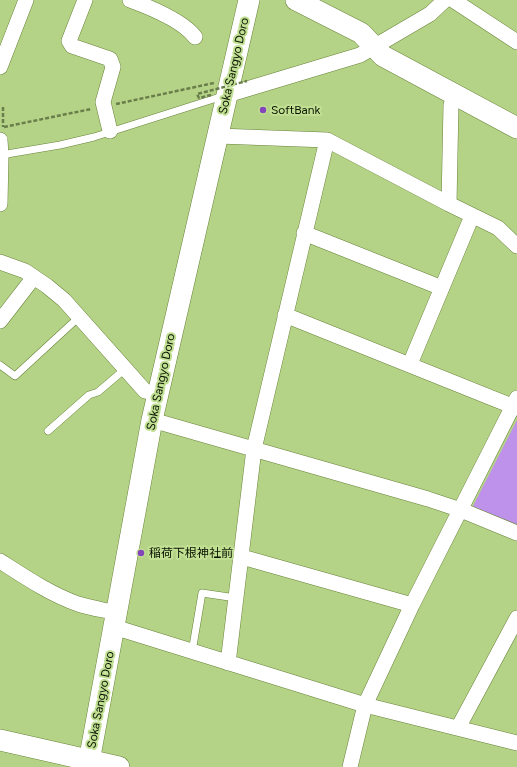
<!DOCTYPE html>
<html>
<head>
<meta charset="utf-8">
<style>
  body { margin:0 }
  canvas { display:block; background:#b5d386 }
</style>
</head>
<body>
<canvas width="517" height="767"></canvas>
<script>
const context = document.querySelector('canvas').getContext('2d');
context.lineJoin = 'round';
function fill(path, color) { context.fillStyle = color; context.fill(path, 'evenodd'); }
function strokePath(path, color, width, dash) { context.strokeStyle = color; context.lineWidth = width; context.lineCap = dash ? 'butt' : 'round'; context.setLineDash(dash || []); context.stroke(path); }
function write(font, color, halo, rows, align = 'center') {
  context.font = font + ' Figtree,"Noto Sans JP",sans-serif'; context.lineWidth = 4; context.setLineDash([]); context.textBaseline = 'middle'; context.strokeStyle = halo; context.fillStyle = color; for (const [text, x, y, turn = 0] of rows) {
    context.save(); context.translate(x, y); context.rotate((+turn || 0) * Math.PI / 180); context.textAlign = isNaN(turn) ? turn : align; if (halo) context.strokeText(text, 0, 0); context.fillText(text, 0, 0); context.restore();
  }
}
const green = new Path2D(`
  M517,420V527L476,511L473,506Z`);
const path = new Path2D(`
  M116,104L214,83
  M3,107V127
  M4,127L91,109`);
const lane = new Path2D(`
  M1,155L60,145L94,137L223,96
  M0,365L15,376L79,317
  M48,431L89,395L98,392L125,369
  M192,652L202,593L236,598`);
const street = new Path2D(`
  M85,0L69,41L72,46L110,59L113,67L103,102L110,131
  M130,0C149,7 183,21 195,37
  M453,0L517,42
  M0,67L26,0
  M227,95L360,55L430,14L445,0
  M218,136L327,140
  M0,140L1,155L0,204
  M449,204L451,105L456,96
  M304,233L442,288
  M0,262L25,271L47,286L64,300L145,391L158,394
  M285,315L517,408
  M0,321L34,277
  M410,364L472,216
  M152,420L428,499L461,510L517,533
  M242,557L412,605
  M0,561C25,577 50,594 78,604C91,608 104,610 117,613
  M114,627L365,705L517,743
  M228,663L254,449L327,140L449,204L498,228L517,246
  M458,728L517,618
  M350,767L365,705L412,605L517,398`);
const secondary = new Path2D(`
  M296,0L361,33L383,56L517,128
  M0,740L119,767
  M88,767L152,420L249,0`);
const pathBridge = new Path2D(`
  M211,95L199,98L197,94L247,81`);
const markers = [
  [263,110,4,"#8445ba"],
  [141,553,4,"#8445ba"]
];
const streetNames = [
  ["Soka Sangyo Doro",234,66,-77],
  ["Soka Sangyo Doro",161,382,-78],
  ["Soka Sangyo Doro",101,700,-79]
];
const poiNames = [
  ["SoftBank",271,110],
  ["稲荷下根神社前",149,553]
];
fill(green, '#be91eb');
strokePath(lane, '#688339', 8);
strokePath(street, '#688339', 16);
strokePath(secondary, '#688339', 22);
strokePath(path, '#697e4b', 2.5, [4, 2]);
strokePath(lane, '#fff', 7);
strokePath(street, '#fff', 15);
strokePath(secondary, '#fff', 21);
strokePath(pathBridge, '#697e4b', 2.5, [4, 2]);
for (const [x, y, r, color] of markers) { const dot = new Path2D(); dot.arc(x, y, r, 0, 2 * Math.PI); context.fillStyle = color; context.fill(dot); strokePath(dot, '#c2e093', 1.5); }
write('12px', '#091300', '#c2e093', streetNames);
write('12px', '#091300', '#c2e093', poiNames, 'left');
</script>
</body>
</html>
